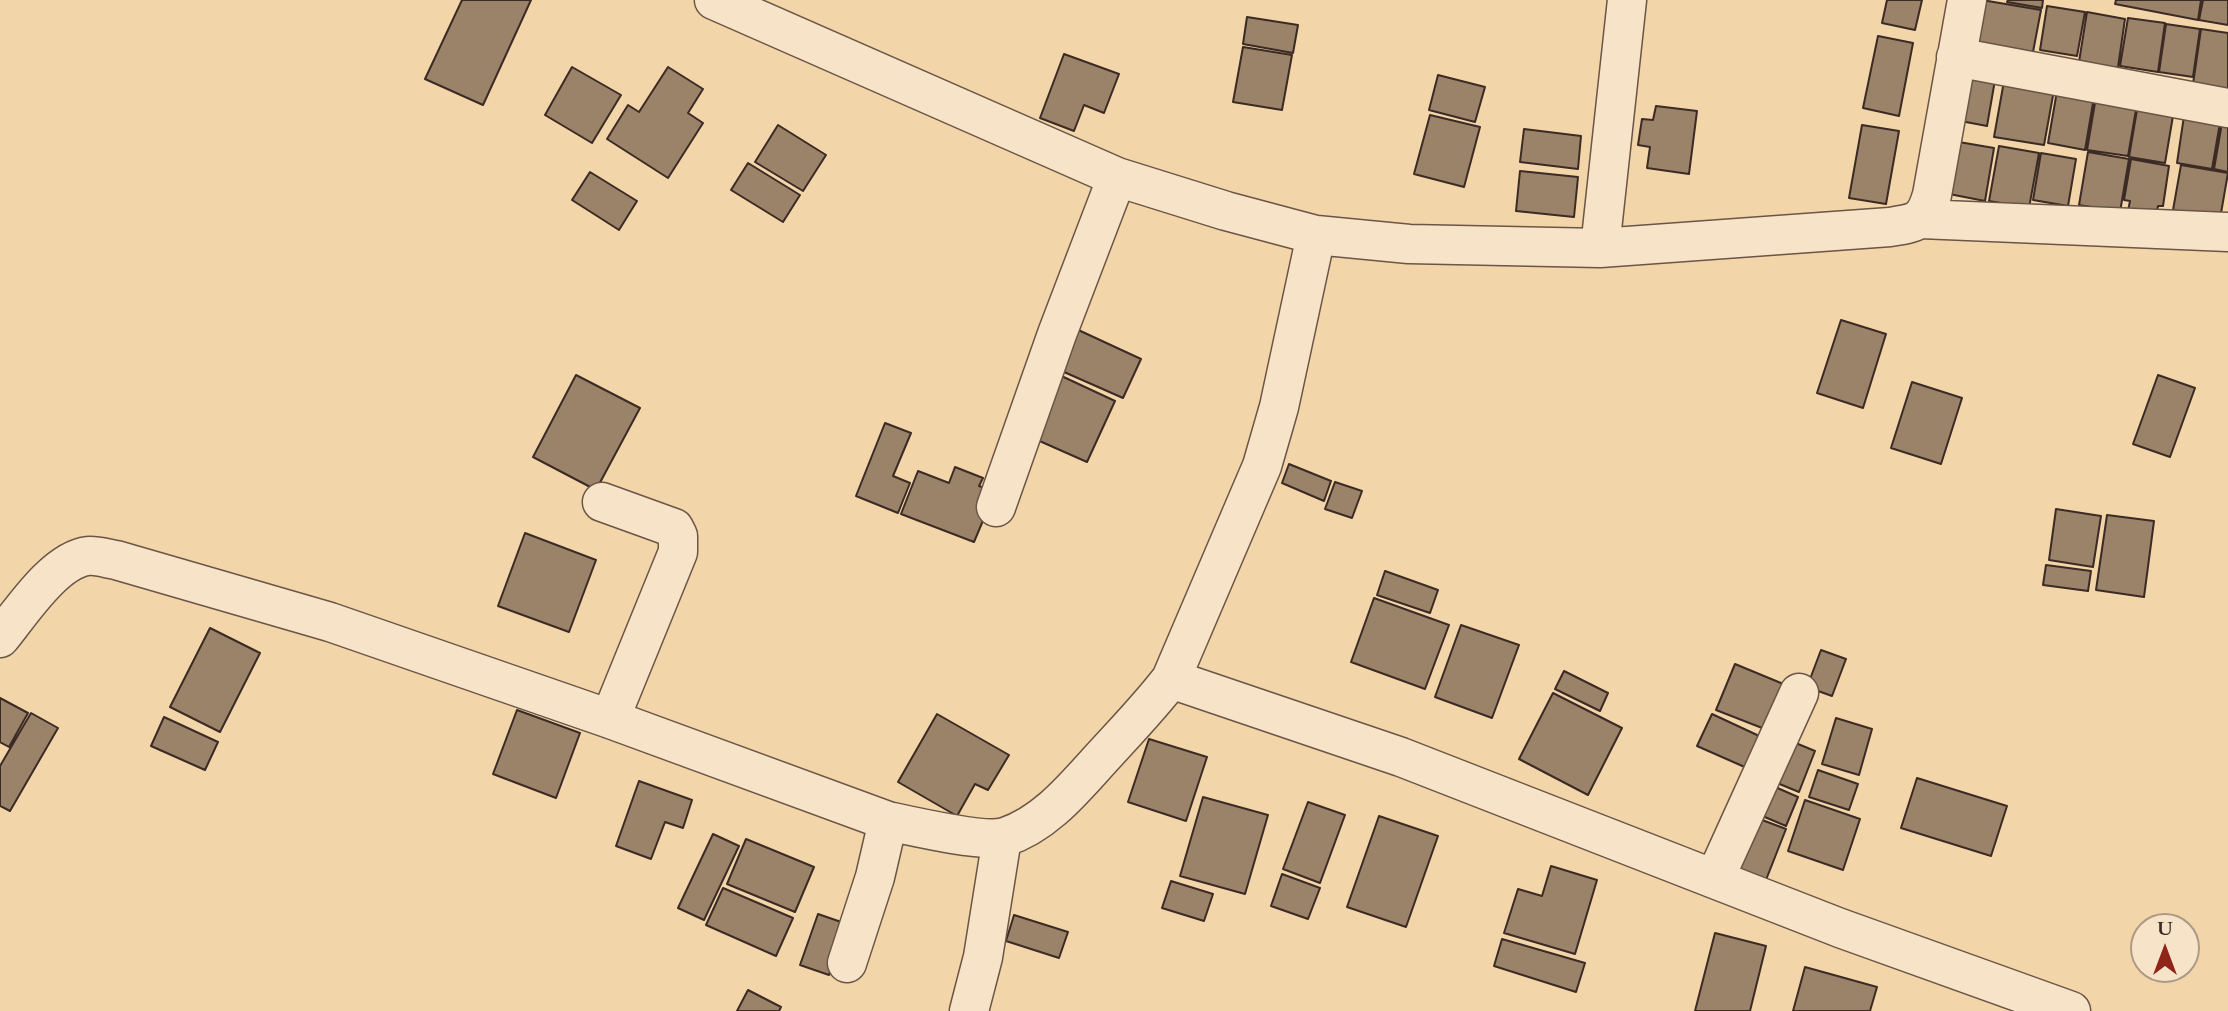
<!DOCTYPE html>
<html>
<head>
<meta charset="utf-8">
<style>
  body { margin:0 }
  #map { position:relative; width:2228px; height:1011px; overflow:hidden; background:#f3d5aa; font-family:Cardo,serif }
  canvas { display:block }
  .north { position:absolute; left:2130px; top:913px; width:70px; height:70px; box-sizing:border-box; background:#f7e4c8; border:2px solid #ac9a86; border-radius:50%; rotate:0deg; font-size:19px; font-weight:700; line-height:28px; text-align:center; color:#3c2a24 }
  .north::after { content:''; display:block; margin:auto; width:24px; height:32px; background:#8f2418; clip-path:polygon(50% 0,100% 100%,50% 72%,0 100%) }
</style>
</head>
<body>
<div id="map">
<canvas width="2228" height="1011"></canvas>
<div class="north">U</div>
</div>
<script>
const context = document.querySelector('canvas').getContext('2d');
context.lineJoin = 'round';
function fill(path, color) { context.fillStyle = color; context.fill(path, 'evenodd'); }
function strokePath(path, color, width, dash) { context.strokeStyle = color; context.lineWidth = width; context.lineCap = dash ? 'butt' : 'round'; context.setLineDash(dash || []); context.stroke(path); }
const building = new Path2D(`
  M462,0H531L483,105L425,79Z
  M1887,0H1922L1915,30L1882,23Z
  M1982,0L2041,10L2033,52L1967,40Z
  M2008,0H2043L2042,8L2007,2Z
  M2116,0H2201L2198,20L2115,4Z
  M2203,0H2228V25L2199,20Z
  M2047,6L2085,12L2077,56L2040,50Z
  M2087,12L2125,19L2117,74L2078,68Z
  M1247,17L1298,25L1293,53L1243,44Z
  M2128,18L2165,23L2158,72L2120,66Z
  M2166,24L2200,29L2193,77L2159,72Z
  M2201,29L2228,33V89L2193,84Z
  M1878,36L1913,43L1899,116L1863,108Z
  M1243,47L1292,55L1282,110L1233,102Z
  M1064,54L1119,74L1104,113L1084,105L1074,131L1040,118Z
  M572,67L621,95L592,143L545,115Z
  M668,67L703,89L688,113L703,123L668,178L607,139L628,105L639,112Z
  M1959,73L1995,80L1987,126L1950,119Z
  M1438,75L1485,87L1475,122L1429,110Z
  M2004,81L2054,90L2044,145L1994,137Z
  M2057,91L2094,97L2085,150L2048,143Z
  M2096,97L2137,104L2128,156L2087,150Z
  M2138,104L2174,110L2165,163L2129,157Z
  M1656,106L1697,111L1689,174L1647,168L1650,147L1638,145L1642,119L1653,120Z
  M1430,115L1480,127L1464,187L1414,174Z
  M2184,116L2220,123L2212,169L2177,163Z
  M2222,123L2228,124V172L2214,169Z
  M778,125L826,155L803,191L755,162Z
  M1862,125L1899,131L1886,204L1849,198Z
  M1524,129L1581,136L1578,169L1520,162Z
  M1953,141L1994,148L1985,201L1944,193Z
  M1999,146L2039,153L2029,208L1989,201Z
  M2088,152L2129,159L2120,212L2079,205Z
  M2041,153L2076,159L2068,206L2033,200Z
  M2131,159L2169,166L2163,206H2158L2156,216L2128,211L2130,201L2124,200Z
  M748,163L800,195L783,222L731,190Z
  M2181,165L2228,173L2220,219L2173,210Z
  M1520,171L1578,177L1574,217L1516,211Z
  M590,172L637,201L619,230L572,200Z
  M1841,320L1886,334L1863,408L1817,393Z
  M1074,328L1141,359L1123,398L1055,368Z
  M1055,373L1115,401L1087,462L1026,435Z
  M576,375L640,408L596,490L533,457Z
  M2158,375L2195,388L2170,457L2133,444Z
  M1912,382L1962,398L1941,464L1891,448Z
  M885,423L911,433L893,476L910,483L898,513L856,496Z
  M1289,464L1331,481L1324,501L1282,483Z
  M955,467L983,478L979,486L995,492L974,542L901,514L918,471L949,483Z
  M1335,482L1362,491L1352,518L1325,509Z
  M2056,509L2101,516L2093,567L2049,560Z
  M2107,515L2154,521L2144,597L2096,590Z
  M525,533L596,560L569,632L498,606Z
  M2046,565L2091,571L2088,591L2043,585Z
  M1385,571L1438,590L1430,613L1377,595Z
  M1374,598L1449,625L1425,689L1351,662Z
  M1461,625L1519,645L1492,718L1435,697Z
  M210,628L260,653L220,732L170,707Z
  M1821,650L1846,659L1832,696L1807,687Z
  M1735,664L1793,688L1775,733L1716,710Z
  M1564,671L1608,693L1600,711L1555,689Z
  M1553,693L1622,728L1588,795L1519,759Z
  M0,698L28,713L9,747L0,742Z
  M517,710L580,733L556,798L493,774Z
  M31,713L58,728L10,811L0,806V766Z
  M937,714L1009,755L988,790L975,784L957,816L898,782Z
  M1712,714L1770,741L1756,772L1697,746Z
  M164,717L218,742L205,770L151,746Z
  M1836,718L1872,729L1859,775L1822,764Z
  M1149,739L1207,757L1186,821L1128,802Z
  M1786,739L1815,751L1799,792L1770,780Z
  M1818,770L1858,784L1849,810L1809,797Z
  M1917,778L2007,806L1991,856L1901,828Z
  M639,781L692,800L683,828L665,822L651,859L616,846Z
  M1766,783L1798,797L1786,826L1753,812Z
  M1203,797L1268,815L1245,894L1180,876Z
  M1805,800L1860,819L1843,870L1788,851Z
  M1308,802L1345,815L1320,883L1283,869Z
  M1379,816L1438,836L1406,927L1347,907Z
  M1757,818L1786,829L1764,885L1735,874Z
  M713,834L739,846L704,920L678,908Z
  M746,839L814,867L795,912L727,884Z
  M1551,866L1597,880L1575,954L1504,933L1518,889L1542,896Z
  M1282,874L1320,888L1308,919L1271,906Z
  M1171,881L1213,894L1204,921L1162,908Z
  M723,888L793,918L776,956L706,925Z
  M818,914L847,924L829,975L800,965Z
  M1014,915L1068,932L1059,958L1006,941Z
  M1715,933L1766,946L1750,1011H1695Z
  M1502,939L1585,963L1576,992L1494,966Z
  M1805,967L1877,987L1870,1011H1793Z
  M748,990L781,1007L779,1011H737Z`);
const minor = new Path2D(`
  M714,0L1117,177L1226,211L1316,235L1409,244L1600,248L1890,227C1917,223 1924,222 1932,195L1967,0
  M1956,57L2228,108
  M1921,219L2228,232
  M1316,235L1279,407L1262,466L1171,679L1401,757L1840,928L2071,1011
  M1600,248L1627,0
  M602,502L674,528L678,536V552L610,719
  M996,507L1057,334L1117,177
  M0,638C20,614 54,560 88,556C97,555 108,559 116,560L330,622L610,719L888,821
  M1715,878L1799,693
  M847,963L875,877L888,821C911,826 985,843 1005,837C1048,823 1078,783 1107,752C1129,728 1151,705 1171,679
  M969,1011L983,957L1002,838`);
fill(building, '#9b836a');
strokePath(building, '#3c2a24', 2);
strokePath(minor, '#6a5546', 41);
strokePath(minor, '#f7e4c8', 38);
</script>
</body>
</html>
